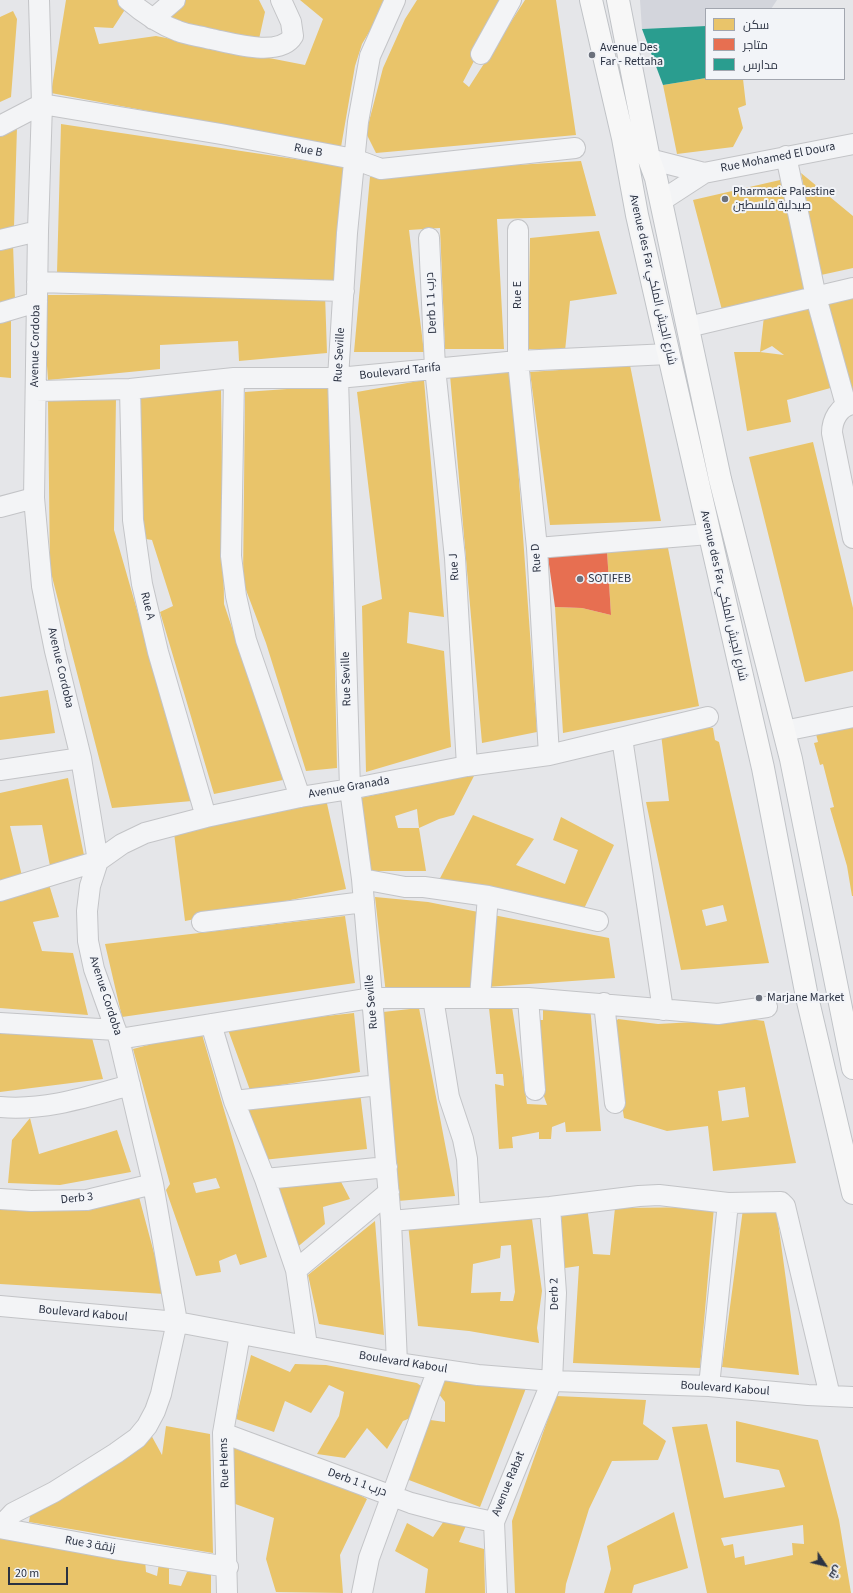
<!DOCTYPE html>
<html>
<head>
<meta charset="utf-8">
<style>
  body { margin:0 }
  #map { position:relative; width:853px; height:1593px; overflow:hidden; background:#e5e6e9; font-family:"Source Sans 3",Cairo,sans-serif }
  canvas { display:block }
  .legend { position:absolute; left:705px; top:8px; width:140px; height:72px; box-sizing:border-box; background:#f2f4f8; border:1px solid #a2a6af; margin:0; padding:5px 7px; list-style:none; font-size:12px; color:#2b3242 }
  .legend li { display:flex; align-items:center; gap:8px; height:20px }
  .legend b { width:20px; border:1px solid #a2a6af }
  .north { position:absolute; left:805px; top:1545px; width:40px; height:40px; -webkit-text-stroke:3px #f2f4f8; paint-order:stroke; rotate:125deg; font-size:11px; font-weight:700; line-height:16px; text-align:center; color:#2b3242 }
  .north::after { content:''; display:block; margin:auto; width:14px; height:18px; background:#2b3242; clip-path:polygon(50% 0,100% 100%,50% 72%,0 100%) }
  .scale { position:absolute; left:8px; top:1567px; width:60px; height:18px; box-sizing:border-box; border:2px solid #2b3242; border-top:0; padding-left:5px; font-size:12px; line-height:14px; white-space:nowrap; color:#2b3242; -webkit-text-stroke:3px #f2f4f8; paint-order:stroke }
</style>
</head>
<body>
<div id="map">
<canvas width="853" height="1593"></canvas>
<ul class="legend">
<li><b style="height:11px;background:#e9c46a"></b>سكن</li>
<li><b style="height:11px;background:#e76f51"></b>متاجر</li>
<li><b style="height:11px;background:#2a9d8f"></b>مدارس</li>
</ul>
<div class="north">ش</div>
<div class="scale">20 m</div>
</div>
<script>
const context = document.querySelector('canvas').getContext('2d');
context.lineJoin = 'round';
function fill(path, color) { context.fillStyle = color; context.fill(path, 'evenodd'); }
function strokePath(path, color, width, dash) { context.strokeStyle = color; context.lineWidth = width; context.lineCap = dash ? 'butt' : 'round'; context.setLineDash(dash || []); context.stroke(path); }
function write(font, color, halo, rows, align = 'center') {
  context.font = font + ' "Source Sans 3",Cairo,sans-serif'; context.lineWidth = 4; context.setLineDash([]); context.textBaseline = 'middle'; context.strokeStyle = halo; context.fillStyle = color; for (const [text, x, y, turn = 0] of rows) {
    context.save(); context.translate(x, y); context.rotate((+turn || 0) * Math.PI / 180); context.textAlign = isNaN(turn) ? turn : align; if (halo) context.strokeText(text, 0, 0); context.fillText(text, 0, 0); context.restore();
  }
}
const built = new Path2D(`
  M640,0H777L771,9H706V26L642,29Z`);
const homes = new Path2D(`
  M66,0H118L126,8L113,28L94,27L99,44L156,36L305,65L323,19L300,0H388L362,44L355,66L341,147L51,93Z
  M183,0H259L265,12L259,39L161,19Z
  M417,0H506L463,82L469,87L525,0H556L576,135L376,153L366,133L383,68L405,19Z
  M13,11L17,19L11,97L0,102V17Z
  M706,78L743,79L746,105L738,108L743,128L733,147L677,154L663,85Z
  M61,124L348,167L340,284L57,273Z
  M17,127L14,227L0,231V136Z
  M581,161L596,216L497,219L504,349H445L440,228L409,230L424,352H354L370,177L420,171Z
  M801,173L853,216V268L821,275Z
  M780,180L807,293L722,310L693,200Z
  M599,231L617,294L570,301L565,351L528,349L530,238Z
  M13,244L15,300L0,304V247Z
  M325,294L327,353L239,361L238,341L160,345V369L48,380L42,295Z
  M853,296V391H849L828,302Z
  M813,305L834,387L787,400L791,422L747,431L734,352H760L784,355L772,346L760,352L764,316Z
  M11,313V378L0,377V316Z
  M630,365L661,521L550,525L530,372Z
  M511,368L537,732L482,743L450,375Z
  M424,380L444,617L409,612L407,643L444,651L451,747L366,772L362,606L382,599L357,392Z
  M329,386L337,768L306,771L266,643L243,582L245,392Z
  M221,390L224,604L283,780L214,794L160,612L173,606L152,540L140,538L141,393Z
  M116,398L114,530L192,801L112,808L50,569L48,401Z
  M813,442L853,608V671L805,682L749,457Z
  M668,548L699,706L563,733L555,607L582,608L611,615L607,551Z
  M48,690L55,733L0,740V697Z
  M703,725L713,728L715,740L719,742L769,963L681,970L646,802L669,801L661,734ZM723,905L727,921L706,926L702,910Z
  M853,725V896H852L847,866L830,808L834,807L823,764L820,765L814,743L818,742L816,734Z
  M475,774L454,815L439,819L419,828L426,871H367L360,798ZM417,809L419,828H398L395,816Z
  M68,778L85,860L50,866L42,825L10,826L22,876L0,881V793Z
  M326,799L346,889L185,921L174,833Z
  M473,815L534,839L516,865L565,884L578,850L553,840L561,817L614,845L582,913L437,884Z
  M47,878L59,917L33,922L42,951L73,953L88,1015L0,1008V897Z
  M375,897L428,902L609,938L615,978L386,994Z
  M345,916L355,983L122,1017L105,944Z
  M543,1005L590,1006L601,1131L566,1132L565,1122L552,1127L551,1139H539V1132L512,1137L513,1148L499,1149L495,1084L504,1086L503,1074H496L489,1008L512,1007L527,1104L547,1105L541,1088L531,1020H543Z
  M419,1008L455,1196L398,1201L383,1012Z
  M354,1013L360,1072L250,1090L227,1027Z
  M618,1019L658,1024L750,1019L764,1021L796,1163L713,1171L708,1126L667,1131L624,1118L610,1029ZM745,1087L749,1117L722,1121L718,1091Z
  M0,1027L91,1034L103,1079L0,1092Z
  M201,1031L267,1257L240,1265L236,1254L219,1261L221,1272L196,1276L166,1190L170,1184L133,1049ZM216,1178L220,1188L196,1193L193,1183Z
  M360,1092L367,1149L263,1160L245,1104Z
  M30,1118L39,1154L117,1130L131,1172L60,1185L8,1183L12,1140Z
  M339,1178L350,1199L323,1207L325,1224L295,1249L276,1188Z
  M139,1197L165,1294L0,1284V1206L68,1211Z
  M587,1206L593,1254L610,1255L615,1208L714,1207L700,1368L573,1363L579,1266L565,1268L562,1247L561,1209Z
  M776,1207L799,1375L722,1367L743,1209Z
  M531,1212L542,1291L537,1328L539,1343L469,1331L418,1326L408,1223ZM511,1245L515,1292L513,1301H500L501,1292L471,1293L473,1264L500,1258L501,1246Z
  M375,1221L384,1335L319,1324L308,1275Z
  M251,1355L290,1372L295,1364L326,1365L417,1383L425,1389L415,1416L403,1421L387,1449L367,1428L345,1458L317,1454L339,1416L344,1392L329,1385L311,1413L285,1401L274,1432L236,1419Z
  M441,1379L528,1383L480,1507L401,1477L423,1419L445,1422V1402L435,1389Z
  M556,1396L646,1400L643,1424L666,1441L658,1460L612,1461L589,1509L566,1584L565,1593H515L512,1521Z
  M736,1421L818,1440L839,1520L851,1593H707L672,1427L707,1424L724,1498L785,1487L779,1470L736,1462ZM803,1525L804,1544L792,1543L793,1555L745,1565L744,1556L735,1558L733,1544L724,1546L721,1538Z
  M166,1426L210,1434L213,1553L29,1522L31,1509L150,1433L162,1455Z
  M229,1444L318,1472L367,1499L340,1555L343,1593L276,1592L266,1559L274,1518L227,1501Z
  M674,1512L688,1568L634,1585L632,1593H604L611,1569L607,1546Z
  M446,1518L468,1521L459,1542L484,1549L485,1593H425L428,1569L395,1551L407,1523L433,1537Z
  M0,1531L145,1560L146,1572L157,1576L159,1563H169V1584L181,1586L187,1572L211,1573V1593H0Z`);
const shops = new Path2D(`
  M547,550L607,551L611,615L582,608L555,607Z`);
const schools = new Path2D(`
  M706,26V78L663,85L642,29Z`);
const minor = new Path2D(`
  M128,0C143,13 159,24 178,31C188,35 200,36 211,39C231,43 280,58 293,36L291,22L281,0
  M395,0L370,56L358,122L347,233L338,378L350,789L362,879L391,1221L397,1363
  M153,19L175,0
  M481,54L511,0
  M0,126L42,104L221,134L354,159L381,169L575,148
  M786,156L816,297L846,405
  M649,159L704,173
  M661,201L704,173L853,144
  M518,230V361L537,548L549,755
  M429,238L435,368L455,558L467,766
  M0,240L38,231
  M37,282L344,291
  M0,313L37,302
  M688,327L853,288
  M234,378L231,556L236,596L246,640L300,797
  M130,389L133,520L142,584L158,652L206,817
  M36,391L130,389L234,378H338L518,361L669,354
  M853,404C839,406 832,420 832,433L853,538
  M0,507L34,498
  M537,548L709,534
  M784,731L853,717
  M622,738L663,1010
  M0,770L81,758
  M362,879L405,887H424L488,896L598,921
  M0,891L98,861L122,844L145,833L206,817L300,797L350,789L467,766L549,755L708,717
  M202,922L364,902
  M480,997L488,896
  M433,998L449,1097L463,1139L467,1159L470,1214
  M528,998L535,1090
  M604,1003L615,1103
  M0,1023L116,1030
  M211,1024L234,1101L265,1179L296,1270L307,1346
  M119,1039L371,998H528L718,1014L767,1007
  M234,1101L379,1085
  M0,1107C45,1111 87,1097 130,1085
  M265,1179L387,1167
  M0,1199L31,1201L87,1200L153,1184
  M391,1221L550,1207L639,1196L659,1195L728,1203L781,1202L785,1206L830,1396
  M296,1270L389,1192
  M0,1306L177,1322L397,1363L478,1375L552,1381L709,1386L808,1395L853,1397
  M709,1386L728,1203
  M223,1433L411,1503L445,1512L494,1522
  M0,1527L13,1513L54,1492L116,1453L137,1438L147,1426L155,1411L161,1394L177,1322L153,1184L119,1039L94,969L88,941L87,911L90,886L98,861L81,758L55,651L42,586L34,498L38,231L42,104L39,0
  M0,1528L114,1549L228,1567
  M227,1593L223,1433L240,1334
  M362,1593L369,1558L438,1369
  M497,1593L494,1522L552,1381L556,1293L550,1207`);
const major = new Path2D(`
  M591,0L623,138L637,215L763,768L807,997L853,1193
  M618,0L649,159L656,178L720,479L791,759L853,1068`);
const markers = [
  [592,55,4,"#6c717c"],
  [725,199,4,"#6c717c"],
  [580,579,4,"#6c717c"],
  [759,998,4,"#6c717c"]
];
const poiNames = [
  ["Avenue Des",600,48],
  ["Far - Rettaha",600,62],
  ["Pharmacie Palestine",733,192],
  ["صيدلية فلسطين",733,206],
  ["SOTIFEB",588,579],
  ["Marjane Market",767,998]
];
const streetNames = [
  ["Rue B",308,151,11],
  ["Rue Mohamed El Doura",778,158,-11],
  ["Avenue des Far شارع الجيش الملكي",652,280,77],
  ["Rue E",518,295,-90],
  ["Derb 1 درب 1",432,303,-93],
  ["Avenue Cordoba",36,346,-89],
  ["Rue Seville",340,355,-87],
  ["Boulevard Tarifa",400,372,-6],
  ["Rue D",537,558,-94],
  ["Rue J",455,567,-94],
  ["Avenue des Far شارع الجيش الملكي",723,596,77],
  ["Rue A",147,606,76],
  ["Avenue Cordoba",60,668,77],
  ["Rue Seville",347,679,-92],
  ["Avenue Granada",349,788,-10],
  ["Avenue Cordoba",105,996,72],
  ["Rue Seville",372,1002,-95],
  ["Derb 3",77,1199,-6],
  ["Derb 2",555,1294,-91],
  ["Boulevard Kaboul",83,1314,5],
  ["Boulevard Kaboul",403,1363,9],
  ["Boulevard Kaboul",725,1389,4],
  ["Rue Hems",225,1463,-92],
  ["Derb 1 درب 1",357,1483,20],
  ["Avenue Rabat",509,1484,-68],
  ["Rue 3 زنقة",90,1545,10]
];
fill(built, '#d3d5dc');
fill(homes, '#e9c46a');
fill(shops, '#e76f51');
fill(schools, '#2a9d8f');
strokePath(minor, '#c3c4c7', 22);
strokePath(major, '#c0c3c7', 24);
strokePath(minor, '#f3f4f6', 20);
strokePath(major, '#f7f7f7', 22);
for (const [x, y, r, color] of markers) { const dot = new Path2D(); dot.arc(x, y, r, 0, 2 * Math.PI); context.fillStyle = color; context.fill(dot); strokePath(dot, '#f2f4f8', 1.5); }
write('12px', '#2b3242', '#f2f4f8', poiNames, 'left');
write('12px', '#2b3242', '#f2f4f8', streetNames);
</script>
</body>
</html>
